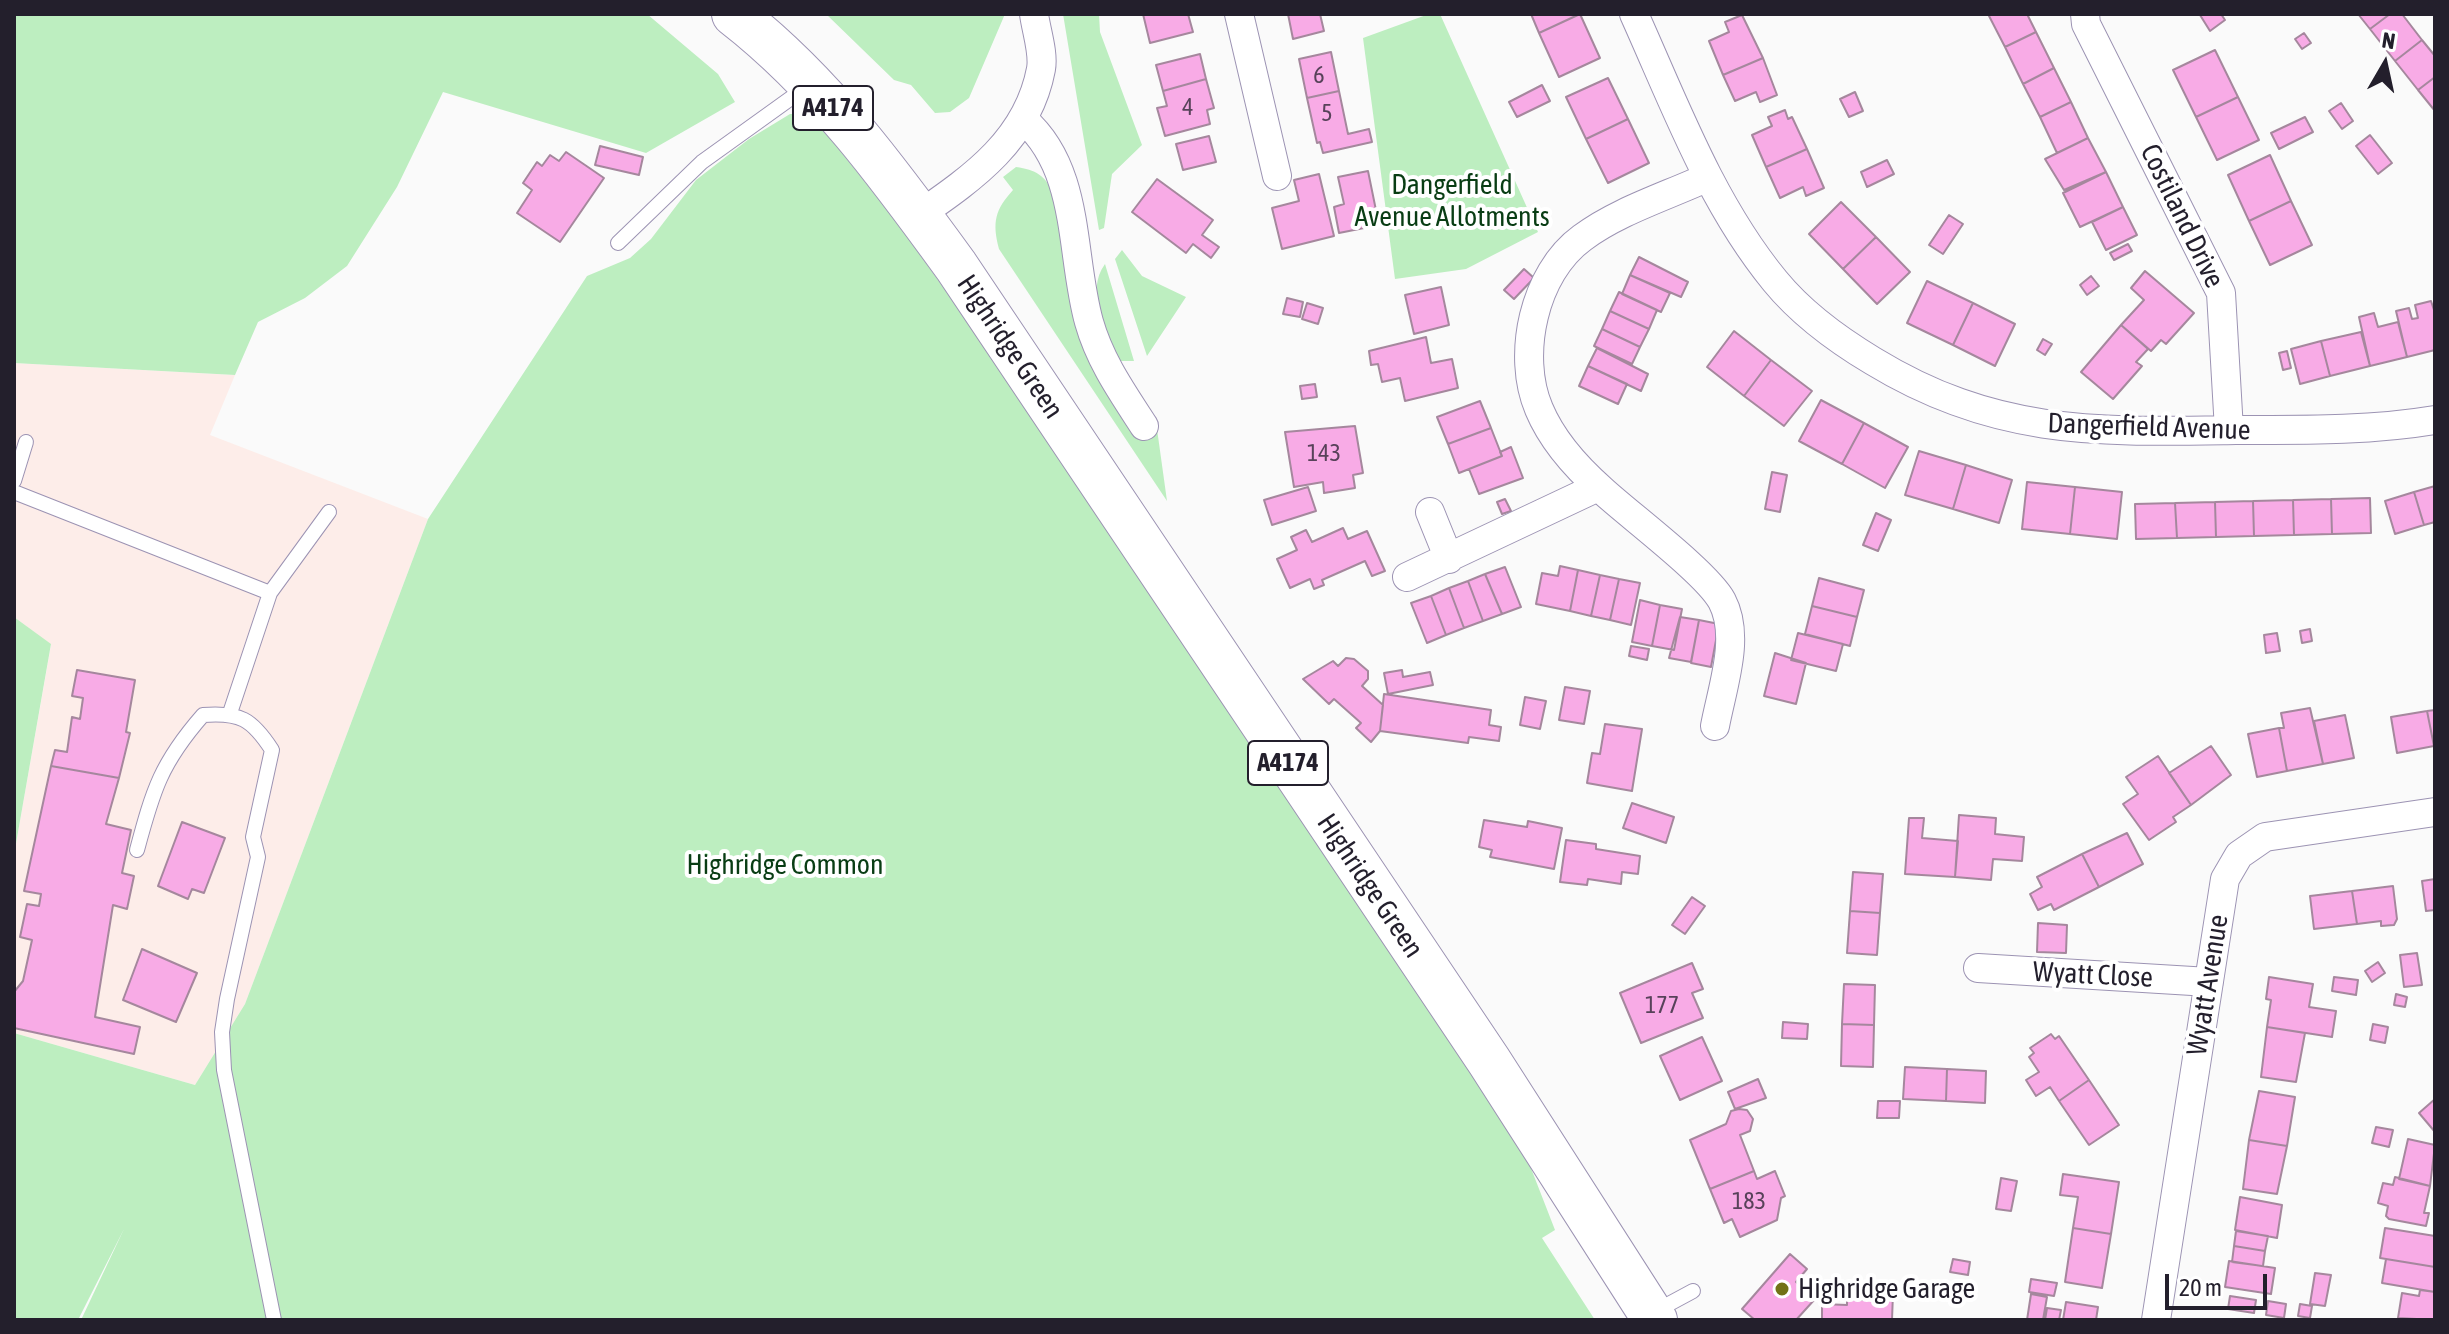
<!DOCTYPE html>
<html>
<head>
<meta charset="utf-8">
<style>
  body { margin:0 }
  #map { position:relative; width:2449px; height:1334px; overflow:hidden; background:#fafafa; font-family:"Asap Condensed",sans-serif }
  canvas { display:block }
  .frame { position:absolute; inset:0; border:16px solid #231f2c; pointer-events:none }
  .north { position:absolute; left:2345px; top:24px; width:80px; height:80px; -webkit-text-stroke:6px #fff; paint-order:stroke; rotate:9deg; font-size:22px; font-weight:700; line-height:32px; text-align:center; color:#231f2c }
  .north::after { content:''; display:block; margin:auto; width:28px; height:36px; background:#231f2c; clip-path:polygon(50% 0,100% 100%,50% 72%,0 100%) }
  .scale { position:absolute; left:2165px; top:1274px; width:102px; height:36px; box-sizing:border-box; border:4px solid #231f2c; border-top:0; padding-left:10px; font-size:24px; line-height:28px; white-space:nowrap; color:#231f2c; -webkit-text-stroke:6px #fff; paint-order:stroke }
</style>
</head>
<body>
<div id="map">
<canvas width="2449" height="1334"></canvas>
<div class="frame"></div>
<div class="north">N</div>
<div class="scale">20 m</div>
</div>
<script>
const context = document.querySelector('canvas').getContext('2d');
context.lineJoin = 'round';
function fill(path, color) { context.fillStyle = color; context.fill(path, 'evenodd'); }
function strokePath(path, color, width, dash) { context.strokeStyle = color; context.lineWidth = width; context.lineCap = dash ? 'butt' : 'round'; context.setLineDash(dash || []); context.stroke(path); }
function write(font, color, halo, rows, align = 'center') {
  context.font = font + ' "Asap Condensed",sans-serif'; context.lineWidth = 8; context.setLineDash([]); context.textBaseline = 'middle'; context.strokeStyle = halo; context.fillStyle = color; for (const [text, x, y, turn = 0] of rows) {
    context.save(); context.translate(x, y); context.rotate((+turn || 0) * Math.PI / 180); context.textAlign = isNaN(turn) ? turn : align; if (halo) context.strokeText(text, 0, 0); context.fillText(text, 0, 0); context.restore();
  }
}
const industrial = new Path2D(`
  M14,363L235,375L210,435L428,519L245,1004L195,1085L14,1033V855L51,645L14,617Z`);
const green = new Path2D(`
  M14,14H647L718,74L735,102L646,153L443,92L397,187L347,266L305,298L258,322L235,375L14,363Z
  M826,14H1005L969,98L950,112L935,113L911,85L894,80Z
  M1063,14H1099L1100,32L1142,145L1112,174L1104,228L1099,230Z
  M1429,14H1440L1538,232L1466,269L1395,279L1363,38Z
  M790,114H811L893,217L971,326L1449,1040L1527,1158L1555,1230L1542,1238L1595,1320H81L124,1229L78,1320H14V1033L195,1085L245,1004L428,519L587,276L630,258L651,239L696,180L749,139Z
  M1016,167C1036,170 1045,175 1053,193L1089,357L1141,440L1157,429L1167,501L999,249C992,222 995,210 1013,190L1003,177Z
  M1122,250L1142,276L1186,297L1147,356L1115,259Z
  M1105,264L1134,361H1119C1104,334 1085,291 1105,264Z
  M14,617L51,644L14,855Z`);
const building = new Path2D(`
  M1143,14H1188L1193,32L1150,43Z
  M1288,14H1320L1324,31L1293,39Z
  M1531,14H1580L1539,33Z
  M1580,14L1600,58L1559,77L1539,33Z
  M1988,14H2027L2036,32L2005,47Z
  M2221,14L2225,20L2210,31L2200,15Z
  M2358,14H2390L2370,29Z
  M2390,14H2402L2422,40L2395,61L2370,29Z
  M1742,15L1763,58L1723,75L1709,41L1729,32L1725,22Z
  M2036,32L2054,68L2023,84L2005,47Z
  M2304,33L2311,43L2302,49L2295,39Z
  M2422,40L2435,56V77L2418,90L2395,61Z
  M2215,50L2238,97L2196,117L2173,70Z
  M1331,52L1339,91L1307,98L1299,59Z
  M1200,54L1206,79L1163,91L1156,65Z
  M1763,58L1777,95L1760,102L1756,92L1735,101L1723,75Z
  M2054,68L2071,102L2040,117L2023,84Z
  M2435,77V111L2418,90Z
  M1608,78L1628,119L1586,139L1566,97Z
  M1206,79L1214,108L1207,110L1210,124L1165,136L1157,108L1167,106L1163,91Z
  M1542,85L1550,101L1517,117L1509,102Z
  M1339,91L1348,134L1369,129L1372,142L1323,153L1320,142L1317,143L1307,98Z
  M1855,92L1863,111L1849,117L1840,99Z
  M2238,97L2259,140L2217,160L2196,117Z
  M2071,102L2088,138L2057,153L2040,117Z
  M2341,103L2353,121L2342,129L2329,111Z
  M1785,110L1788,119L1792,117L1807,149L1766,167L1752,135L1772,126L1768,117Z
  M2305,117L2313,132L2279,149L2271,133Z
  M1628,119L1649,163L1608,183L1586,139Z
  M2370,135L2392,163L2378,174L2356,146Z
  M1209,136L1216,162L1183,170L1176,144Z
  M2088,138L2106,172L2064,190L2045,159Z
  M600,146L643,157L639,175L595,165Z
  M1807,149L1824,188L1806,196L1803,187L1780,198L1766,167Z
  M566,152L604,178L560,242L517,213L532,190L523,183L537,162L542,166L550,155L559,161Z
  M2270,155L2291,201L2249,221L2228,175Z
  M1887,160L1894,174L1867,187L1861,172Z
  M1368,171L1379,225L1339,233L1334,207L1344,204L1338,177Z
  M2106,172L2123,207L2080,227L2063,193Z
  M1319,174L1334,236L1282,249L1272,208L1299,201L1294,180Z
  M1157,179L1213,220L1202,235L1219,247L1211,258L1193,244L1186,253L1132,212Z
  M2291,201L2312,245L2270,265L2249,221Z
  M1841,202L1876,237L1843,269L1809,234Z
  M2123,207L2137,235L2106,250L2092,222Z
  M1949,215L1963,224L1943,254L1929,245Z
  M1876,237L1910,272L1877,304L1843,269Z
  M2128,244L2132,251L2114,260L2110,253Z
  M1639,257L1688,282L1681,297L1630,275Z
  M1524,269L1534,278L1514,299L1504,290Z
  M2145,271L2194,313L2166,344L2161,340L2151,351L2121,325L2144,300L2131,288Z
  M1630,275L1670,293L1661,312L1622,294Z
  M2091,276L2099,286L2087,295L2080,285Z
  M1927,281L1973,303L1953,345L1907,323Z
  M1441,287L1449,325L1414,334L1405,295Z
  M1619,292L1657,310L1649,329L1610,311Z
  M1287,298L1303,302L1300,317L1283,314Z
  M2431,301L2435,313V350L2407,357L2396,311L2409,308L2412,319L2418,318L2415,305Z
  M1307,303L1323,308L1318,324L1302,319Z
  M1973,303L2015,324L1995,366L1953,345Z
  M1610,311L1649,329L1640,347L1602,329Z
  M2374,313L2378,327L2398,322L2407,357L2370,366L2359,317Z
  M2121,325L2148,349L2136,362L2142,366L2113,399L2081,372Z
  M1602,329L1640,347L1632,364L1594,346Z
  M1734,331L1771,360L1744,396L1707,367Z
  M2361,332L2370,366L2330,376L2321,341Z
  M1426,337L1431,363L1452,359L1458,388L1405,401L1400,378L1382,382L1378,364L1371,365L1369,351Z
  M2043,339L2052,344L2045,355L2037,350Z
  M2321,341L2330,376L2300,384L2291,349Z
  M1597,348L1648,374L1641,391L1588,366Z
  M2287,351L2291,368L2283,370L2279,353Z
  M1771,360L1812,391L1784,426L1744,396Z
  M1588,366L1627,384L1618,404L1579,386Z
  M1315,384L1317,397L1302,399L1300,386Z
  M1821,400L1864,423L1842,464L1799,441Z
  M1480,401L1491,428L1448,444L1437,417Z
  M1864,423L1908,447L1885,488L1842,464Z
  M1355,426L1363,473L1353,475L1355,488L1324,493L1323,482L1294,487L1285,432Z
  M1491,428L1502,456L1459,473L1448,444Z
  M1511,447L1523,478L1479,494L1469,469L1502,456L1500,452Z
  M1919,451L1966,465L1953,509L1905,495Z
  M1966,465L2012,480L1999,523L1953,509Z
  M1772,472L1787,475L1780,512L1765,509Z
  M2027,482L2075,487L2070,534L2022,529Z
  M2435,486V522L2424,525L2414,492Z
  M1308,487L1316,511L1272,525L1264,500Z
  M2075,487L2122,492L2117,539L2070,534Z
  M2414,492L2424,525L2395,534L2385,501Z
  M2370,498L2371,533L2332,534L2331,499Z
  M1505,499L1511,511L1502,514L1497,502Z
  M2331,499L2332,534L2294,535L2293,500Z
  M2293,500L2294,535L2254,536L2253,501Z
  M2253,501L2254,536L2216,537L2215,502Z
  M2215,502L2216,537L2177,538L2175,503Z
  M2175,503L2177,538L2136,539L2135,504Z
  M1876,513L1891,520L1878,551L1863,545Z
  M1343,528L1348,539L1367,531L1385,571L1372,576L1365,561L1322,580L1324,585L1314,589L1310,579L1290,588L1277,559L1297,550L1291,537L1306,530L1312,542Z
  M1560,566L1578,570L1570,611L1536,604L1542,573L1558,576Z
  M1505,567L1521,607L1502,614L1485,574Z
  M1578,570L1600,575L1591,616L1570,611Z
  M1485,574L1502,614L1483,621L1468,581Z
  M1600,575L1619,579L1610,620L1591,616Z
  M1819,578L1864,590L1857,617L1812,606Z
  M1619,579L1640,583L1631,625L1610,620Z
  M1468,581L1483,621L1464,628L1449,588Z
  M1449,588L1464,628L1446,635L1431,596Z
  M1431,596L1446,635L1427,643L1411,603Z
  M1640,600L1660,605L1652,646L1632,642Z
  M1660,605L1682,609L1674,650L1652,646Z
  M1812,606L1857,617L1850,646L1805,634Z
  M1680,617L1699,620L1691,662L1669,658Z
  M1699,620L1719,624L1711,667L1691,663Z
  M2310,629L2312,641L2302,643L2300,631Z
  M1798,633L1843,644L1836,671L1791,660Z
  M2277,633L2280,651L2266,653L2264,635Z
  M1631,646L1649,649L1647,660L1629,656Z
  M1775,653L1806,663L1796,704L1764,696Z
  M1346,658L1354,659L1368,671V679L1362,686L1383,705L1380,731L1371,742L1356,728L1361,723L1334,699L1329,704L1303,679L1333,661L1338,666Z
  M77,670L135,680L126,732L130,733L119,778L51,766L55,750L67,752L72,717L80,719L83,698L72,696Z
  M1402,670L1403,677L1430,672L1433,685L1388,694L1384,673Z
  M1565,687L1590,691L1584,724L1559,720Z
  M1384,694L1491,710L1489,725L1501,727L1499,741L1469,737L1468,743L1380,731Z
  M1525,697L1546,701L1540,729L1520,725Z
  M2310,708L2323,764L2287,771L2279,728H2284L2281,713Z
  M2435,710V746H2434L2427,711Z
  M2427,711L2434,746L2397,753L2391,717Z
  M2345,715L2354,758L2323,764L2314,721Z
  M1605,724L1642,729L1632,791L1587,783L1592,753L1600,754Z
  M2279,728L2287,771L2257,777L2248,734Z
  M2211,746L2231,775L2191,805L2169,773Z
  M2158,756L2191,805L2173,817L2176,822L2149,840L2123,804L2138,794L2126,777Z
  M51,766L119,778L106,824L131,830L122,873L134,876L127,909L113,905L95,1017L140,1027L134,1054L14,1028V992L23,981L32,940L20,937L27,904L39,906L41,894L24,891Z
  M1632,803L1674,817L1666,843L1623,828Z
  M1959,815L1996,818L1995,834L2024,837L2022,861L1993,859L1991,880L1955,877Z
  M1909,818H1924L1922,838L1958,841L1955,877L1905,874Z
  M1484,820L1527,827L1528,821L1562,828L1554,869L1490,857L1492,850L1479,847Z
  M182,822L225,838L204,893L192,889L188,899L158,886Z
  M2127,833L2143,864L2099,887L2082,854Z
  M1566,840L1596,844V849L1640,856L1638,874L1622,872L1621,884L1588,879L1587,885L1560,882Z
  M2082,854L2099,887L2054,910L2051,904L2038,910L2030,894L2042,887L2037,877Z
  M1853,872L1883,874L1880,913L1850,911Z
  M2435,879V910L2426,911L2422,881Z
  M2393,886L2397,919L2394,925L2381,926V921L2357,924L2352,891Z
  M2352,891L2357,924L2314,929L2310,896Z
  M1692,897L1705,906L1685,934L1672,925Z
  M1850,911L1880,913L1877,955L1847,953Z
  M2038,923L2067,925L2066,953L2037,952Z
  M142,949L197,973L176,1022L123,1000Z
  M2417,953L2422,985L2404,987L2400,955Z
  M2378,962L2385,973L2372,982L2365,971Z
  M1692,963L1703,989L1692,993L1703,1018L1641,1043L1620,993Z
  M2269,977L2313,984L2309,1007L2336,1011L2332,1037L2267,1027L2271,1000L2266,999Z
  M2334,977L2358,980L2356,995L2332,991Z
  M1844,984L1875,985L1874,1025L1842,1024Z
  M2396,994L2407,997L2405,1007L2394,1005Z
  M1783,1022L1808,1024L1807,1039L1782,1038Z
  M1842,1024L1874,1025L1873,1067L1841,1066Z
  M2373,1024L2388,1027L2385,1043L2370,1040Z
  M2267,1027L2305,1033L2296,1082L2261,1077Z
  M2051,1034L2055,1039L2059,1036L2089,1080L2059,1101L2050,1087L2036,1096L2026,1080L2039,1072L2029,1057L2034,1053L2030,1048Z
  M1702,1037L1722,1081L1680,1100L1660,1056Z
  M1905,1067L1947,1069L1946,1101L1903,1099Z
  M1947,1069L1986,1071L1985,1103L1946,1101Z
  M1758,1079L1766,1098L1735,1109L1728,1092Z
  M2089,1080L2119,1125L2089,1145L2059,1101Z
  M2259,1091L2295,1097L2287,1146L2249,1140Z
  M2435,1099V1132L2419,1113Z
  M1878,1101H1900L1899,1118H1877Z
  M1739,1109L1747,1110L1753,1119L1750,1131L1740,1135L1754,1171L1710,1189L1690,1140L1726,1124L1731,1111Z
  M2376,1127L2393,1130L2389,1147L2372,1143Z
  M2408,1139L2435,1145L2430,1186L2399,1179Z
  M2249,1140L2287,1146L2277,1194L2243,1189Z
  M1754,1171L1757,1179L1775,1171L1785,1196L1781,1198L1777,1220L1740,1237L1732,1219L1724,1223L1710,1189Z
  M2063,1174L2119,1182L2111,1234L2073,1228L2078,1197L2060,1195Z
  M2395,1177L2430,1186L2424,1213H2429L2426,1226L2389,1219L2386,1216L2388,1206L2378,1203L2383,1183L2393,1185Z
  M2001,1178L2017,1181L2011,1211L1996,1209Z
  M2240,1197L2282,1205L2277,1238L2235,1230Z
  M2073,1228L2111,1234L2102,1288L2065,1282Z
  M2385,1228L2435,1236V1267L2380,1258Z
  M2236,1231L2268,1236L2265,1251L2234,1246Z
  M2234,1246L2265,1251L2263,1266L2232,1262Z
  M1790,1254L1807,1269L1796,1282L1815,1299L1796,1320H1755L1742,1309Z
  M1953,1259L1970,1262L1968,1275L1950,1272Z
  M2386,1259L2435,1267V1292L2382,1283Z
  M2229,1261L2275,1268L2271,1294L2225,1287Z
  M2315,1273L2331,1275L2325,1306L2310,1304Z
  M2031,1279L2057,1283L2054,1296L2029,1292Z
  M2420,1290L2435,1292V1320L2398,1318L2402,1293L2419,1296Z
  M1874,1292L1893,1293L1892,1320H1822V1304L1847,1305V1300H1874Z
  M2031,1294L2047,1297L2043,1320H2027Z
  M2230,1296L2256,1300L2254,1313L2228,1309Z
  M2268,1301L2286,1304L2284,1318L2266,1315Z
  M2066,1302L2098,1307L2096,1320H2063Z
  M2300,1304L2312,1306L2310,1318L2298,1316Z
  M2047,1308L2061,1310L2059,1320H2045Z`);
const service = new Path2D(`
  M618,243L702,162L805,88
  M14,481L26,442
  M14,492L270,593
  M230,713L270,593L329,512
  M137,850C153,790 161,763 203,715C240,712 252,719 272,750L253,837L258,857L227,999L222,1032L224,1070L274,1320
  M1654,1312L1693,1291`);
const minor = new Path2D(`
  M1239,14L1277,176
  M1634,14C1675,105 1711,203 1775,281C1802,314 1838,340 1873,361C1996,436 2098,432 2236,430C2303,430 2369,431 2435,420
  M2085,14L2086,24L2221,293L2229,430
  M1024,120C1081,170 1070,254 1089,322C1100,361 1122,392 1144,426
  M1708,177C1667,196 1618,211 1582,238C1534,273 1516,355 1539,409C1552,440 1577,468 1602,490C1629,515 1707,573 1722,601C1741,637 1722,688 1715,726
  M919,215C974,177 1028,139 1041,69C1044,53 1036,30 1034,14
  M1430,512L1449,559
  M1407,577L1598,487
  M1978,968L2209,982
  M2156,1320L2225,879L2239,855L2265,837L2435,812`);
const trunk = new Path2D(`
  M734,14C823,83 890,175 956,266L1489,1061L1655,1320`);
const markers = [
  [1782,1289,8,"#727216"]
];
const numberNames = [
  ["6",1319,75],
  ["4",1188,107],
  ["5",1327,113],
  ["143",1324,453],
  ["177",1662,1005],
  ["183",1749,1201]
];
const shields = [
  [833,108,80],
  [1288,763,80]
];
const shieldNames = [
  ["A4174",833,108],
  ["A4174",1288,763]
];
const parkNames = [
  ["Dangerfield",1452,185],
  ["Avenue Allotments",1452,217],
  ["Highridge Common",785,865]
];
const streetNames = [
  ["Costiland Drive",2182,216,64],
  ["Highridge Green",1010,347,56],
  ["Dangerfield Avenue",2149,427,2],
  ["Highridge Green",1370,886,56],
  ["Wyatt Close",2093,975,3],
  ["Wyatt Avenue",2208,985,-81]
];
const poiNames = [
  ["Highridge Garage",1798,1289]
];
fill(industrial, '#fdede9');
fill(green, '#bdeec0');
fill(building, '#f8abe6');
strokePath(building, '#a5879d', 2);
strokePath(service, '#9c93b3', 16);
strokePath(minor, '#9c93b3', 30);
strokePath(trunk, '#9c93b3', 46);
strokePath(service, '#fff', 14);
strokePath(minor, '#fff', 28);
strokePath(trunk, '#fff', 44);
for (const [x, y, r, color] of markers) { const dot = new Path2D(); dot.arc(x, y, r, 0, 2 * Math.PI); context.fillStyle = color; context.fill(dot); strokePath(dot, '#fff', 3); }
write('24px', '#58425a', null, numberNames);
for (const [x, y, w] of shields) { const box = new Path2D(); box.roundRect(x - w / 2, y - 22, w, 44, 6); context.fillStyle = '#fff'; context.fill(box); strokePath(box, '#231f2c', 2); }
write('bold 26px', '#231f2c', null, shieldNames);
write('28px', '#093d14', '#fff', parkNames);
write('28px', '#231f2c', '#fff', streetNames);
write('28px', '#231f2c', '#fff', poiNames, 'left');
</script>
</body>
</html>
